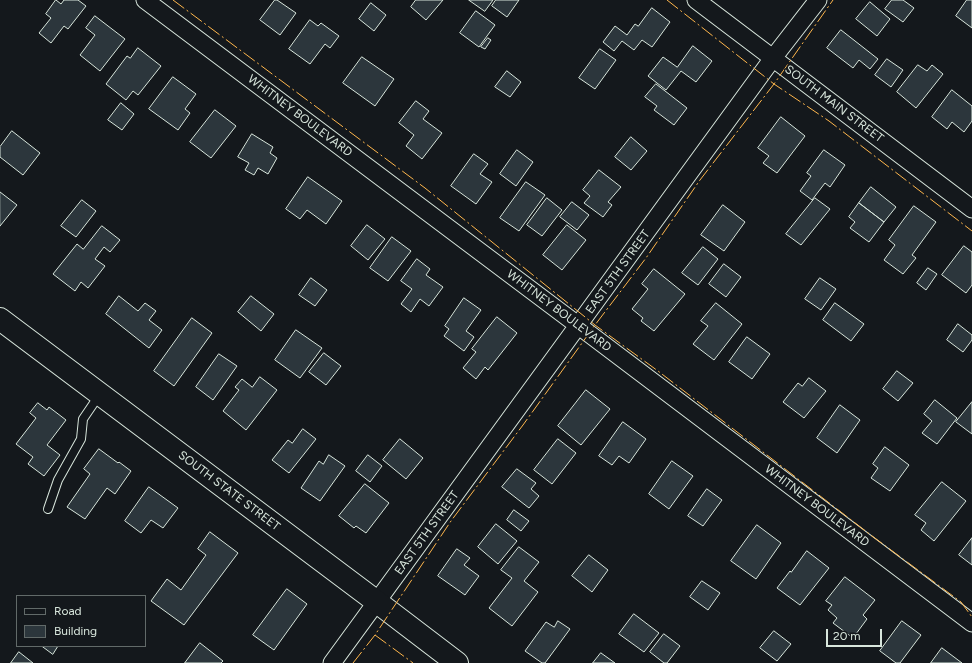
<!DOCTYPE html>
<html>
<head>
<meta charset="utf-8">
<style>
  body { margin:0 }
  #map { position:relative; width:972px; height:663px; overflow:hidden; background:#14181c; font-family:Figtree,sans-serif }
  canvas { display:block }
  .legend { position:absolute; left:16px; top:595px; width:130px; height:52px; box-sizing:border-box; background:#14181c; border:1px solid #626a69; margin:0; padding:5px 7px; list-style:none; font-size:12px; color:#d8e6dc }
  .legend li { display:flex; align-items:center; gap:8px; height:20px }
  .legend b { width:20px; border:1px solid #626a69 }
  .scale { position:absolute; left:826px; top:629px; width:56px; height:18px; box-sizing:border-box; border:2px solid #d8e6dc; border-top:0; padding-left:5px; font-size:12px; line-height:14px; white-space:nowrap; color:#d8e6dc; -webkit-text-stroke:3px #14181c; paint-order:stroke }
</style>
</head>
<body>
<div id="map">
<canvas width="972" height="663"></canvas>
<ul class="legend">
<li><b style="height:5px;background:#14181c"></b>Road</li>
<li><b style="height:11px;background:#2c363c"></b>Building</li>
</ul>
<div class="scale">20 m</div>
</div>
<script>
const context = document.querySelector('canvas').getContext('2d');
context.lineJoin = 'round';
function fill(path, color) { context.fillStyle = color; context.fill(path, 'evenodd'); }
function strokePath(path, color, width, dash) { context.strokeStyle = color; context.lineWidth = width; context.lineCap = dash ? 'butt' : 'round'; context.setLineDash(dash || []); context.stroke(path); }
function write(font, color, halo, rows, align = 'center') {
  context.font = font + ' Figtree,sans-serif'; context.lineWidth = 3; context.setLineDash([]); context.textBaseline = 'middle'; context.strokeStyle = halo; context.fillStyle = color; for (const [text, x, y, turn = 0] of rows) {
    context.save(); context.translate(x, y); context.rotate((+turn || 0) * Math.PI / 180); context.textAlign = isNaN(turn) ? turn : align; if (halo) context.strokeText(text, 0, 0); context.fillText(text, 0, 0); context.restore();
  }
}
const building = new Path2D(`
  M56,0L61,4L64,0H78L86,6L68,29L64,26L51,43L39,33L51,18L46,14Z
  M275,0H277L296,13L280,35L260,20Z
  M416,0H443L426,20L411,7Z
  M469,0H493L485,11Z
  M496,0H519L507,17L492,6Z
  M892,0H903L914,8L903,22L885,9Z
  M967,0H972V28L956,16Z
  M870,2L890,19L877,36L856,19Z
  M371,3L386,15L374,31L359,19Z
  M652,8L670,22L652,47L642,40L634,50L622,41L614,51L603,42L615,26L627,35L635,24L638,26Z
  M476,11L495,25L479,47L460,33Z
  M95,16L125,39L100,71L80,55L95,35L86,28Z
  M310,20L318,26L321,23L339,36L330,48L325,44L310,64L289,49Z
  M841,30L878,59L870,69L859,60L853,68L827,48Z
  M488,38L491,40L485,49L481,47Z
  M693,46L712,61L696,82L681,71L666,90L648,76L663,57L677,67Z
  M138,48L161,66L138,95L133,91L126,100L106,84L127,56L130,58Z
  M600,49L616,60L595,89L579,78Z
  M362,57L394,79L375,106L343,83Z
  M887,59L903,70L891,87L875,75Z
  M918,65L927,71L932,65L943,74L916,108L897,92Z
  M507,71L521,82L510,97L495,87Z
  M173,77L196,94L185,109L190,113L178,130L149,109Z
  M656,84L687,108L674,125L654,110L657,106L645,97Z
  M952,90L972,106V121L964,132L952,122L947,129L932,117Z
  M416,101L429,111L423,119L442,133L422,159L406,146L414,135L399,123Z
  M121,103L134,114L122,130L108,120Z
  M215,110L236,126L211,158L190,142Z
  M781,117L805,136L777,173L763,163L769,156L758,148Z
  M12,131L40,153L23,175L0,157V147Z
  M252,134L273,147L270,153L277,158L268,174L258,168L254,175L245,170L249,163L238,157Z
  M631,137L647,151L631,170L615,157Z
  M517,150L533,162L516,186L500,174Z
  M824,150L845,165L830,187L825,183L812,200L800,191L811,176L807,173Z
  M474,154L488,164L480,174L492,182L476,204L451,186Z
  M599,170L621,187L608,202L612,205L603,217L584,203L590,196L583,190Z
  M308,177L342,201L326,224L307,210L300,219L286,209Z
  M526,182L545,195L519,231L500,218Z
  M871,187L896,207L884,222L859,203Z
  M0,192L17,205L0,226Z
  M547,198L562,210L542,236L527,225Z
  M815,198L830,209L801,245L786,234Z
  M82,200L96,211L76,237L61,226Z
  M572,202L589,215L577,230L560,217Z
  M859,203L884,222L869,242L850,228L855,222L849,217Z
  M723,205L745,222L724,251L701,235Z
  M914,206L936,222L912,255L916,258L903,274L884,260L895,245L889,240Z
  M367,225L385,239L368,260L351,246Z
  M567,225L586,240L562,270L543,255Z
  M102,226L120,240L110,252L104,247L95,259L105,266L88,288L81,282L75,291L53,274L77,244L83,249Z
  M392,237L411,251L388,281L370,268Z
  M964,246L972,252V285L966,293L942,275Z
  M703,247L718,259L698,285L682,273Z
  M417,259L430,269L426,275L443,287L429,306L420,299L411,312L401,304L412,289L401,281Z
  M724,264L741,277L726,297L709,284Z
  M928,268L937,274L926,290L917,283Z
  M654,269L685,294L654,331L641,321L643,318L632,309L648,289L642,284Z
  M311,278L327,290L315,306L299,295Z
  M820,278L836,289L821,310L805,299Z
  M119,296L138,311L145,303L156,311L149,320L162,330L149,348L106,314Z
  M251,296L274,314L261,331L238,312Z
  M464,298L481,310L466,331L474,337L464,351L444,336L449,329L445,326Z
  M716,303L742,324L714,360L693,344L708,326L701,321Z
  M835,303L864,324L851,341L823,320Z
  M497,317L517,333L488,370L485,367L476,379L463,368L476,352L472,349Z
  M192,318L212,333L174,386L154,371Z
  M958,324L972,335V340L963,352L947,340Z
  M296,330L322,348L300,378L275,360Z
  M747,337L770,354L752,379L729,362Z
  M324,353L341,366L326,385L309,372Z
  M219,354L237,366L213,400L196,387Z
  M897,371L913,383L898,401L883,389Z
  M260,377L277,390L246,430L223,411L239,390L235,387L242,379L252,387Z
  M809,378L826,391L804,418L783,402L798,383L802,386Z
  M586,390L610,409L581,445L558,426Z
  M935,400L957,418L937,444L922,433L932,421L924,414Z
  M972,402V434L956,422Z
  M38,403L47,410L49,407L66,420L47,445L60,455L44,476L28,464L33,457L16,444L36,418L30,413Z
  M840,405L860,420L837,453L817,438Z
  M623,422L646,439L629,463L619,456L612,465L599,456Z
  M303,429L316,439L289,473L272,460L288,440L292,443Z
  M400,439L423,458L406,479L383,460Z
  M558,439L576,453L552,484L534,470Z
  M885,447L909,465L890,491L871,478L878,468L873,464Z
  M99,449L118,463L119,462L131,471L115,494L107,488L85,519L67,507L90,474L84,469Z
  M329,455L345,466L320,501L301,488L319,461L323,464Z
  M368,455L382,466L370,482L356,471Z
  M672,461L693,476L669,509L649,494Z
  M517,469L536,483L531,489L539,496L529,508L502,487Z
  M942,482L966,501L934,541L921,530L926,523L915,515Z
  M365,484L389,503L366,533L356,526L354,528L339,516Z
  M149,487L178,508L163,528L151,520L141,533L125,521Z
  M707,489L722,500L703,526L688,516Z
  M514,510L529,521L521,531L507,520Z
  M496,524L517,541L498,564L478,547Z
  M757,525L781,543L756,579L731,561Z
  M210,532L238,553L184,625L151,601L167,579L181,590L206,555L198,549Z
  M972,538V565L959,555Z
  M519,547L539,562L524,581L538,592L512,626L489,608L512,578L501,570Z
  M457,549L470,558L464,565L479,576L465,595L438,576Z
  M807,551L829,568L800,605L777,588L790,571L791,572Z
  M589,555L608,570L592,592L572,576Z
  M845,577L875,600L863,615L867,619L853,638L833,623L837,618L828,610L832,605L826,601Z
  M702,581L720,593L708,610L690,597Z
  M287,589L307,604L274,650L253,635Z
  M634,614L659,633L644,652L619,634Z
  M558,621L570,629L545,663H542L525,651L546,622L554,627Z
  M902,621L921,635L900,663H896L880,651Z
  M774,631L791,644L777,661L760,648Z
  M664,634L680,646L667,663H664L650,652Z
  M200,643L223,661L221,663H185Z
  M42,646H58L53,654Z
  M942,648L962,663H931Z
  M19,652L33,663H11Z
  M601,653L615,663H593Z`);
const lane = new Path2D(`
  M48,509L58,480L81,439L83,419L100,394`);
const street = new Path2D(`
  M145,0L579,326L972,623
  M696,0L972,209
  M332,663L773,58L818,0`);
const secondary = new Path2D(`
  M0,319L377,602L457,663`);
const power = new Path2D(`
  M173,0L425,188L595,325L658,371L872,536L961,602L972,617
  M667,0L774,84L829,121L972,231
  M375,635L413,663
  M353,663L375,635L451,521L523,425L595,325L646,258L700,180L774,84L833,0`);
const streetNames = [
  ["SOUTH MAIN STREET",834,104,37],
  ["WHITNEY BOULEVARD",300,116,37],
  ["EAST 5TH STREET",618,272,-54],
  ["WHITNEY BOULEVARD",559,311,37],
  ["SOUTH STATE STREET",229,491,37],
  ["WHITNEY BOULEVARD",817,506,37],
  ["EAST 5TH STREET",427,533,-54]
];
fill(building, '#2c363c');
strokePath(building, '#d8e6dc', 1);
strokePath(lane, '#d8e6dc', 10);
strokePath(street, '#d8e6dc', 19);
strokePath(secondary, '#d8e6dc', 24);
strokePath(lane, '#14181c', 8);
strokePath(street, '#14181c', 17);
strokePath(secondary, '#14181c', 22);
strokePath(power, '#ffb74d', 1, [14, 3, 2, 3]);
write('12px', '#d8e6dc', '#14181c', streetNames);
</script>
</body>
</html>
